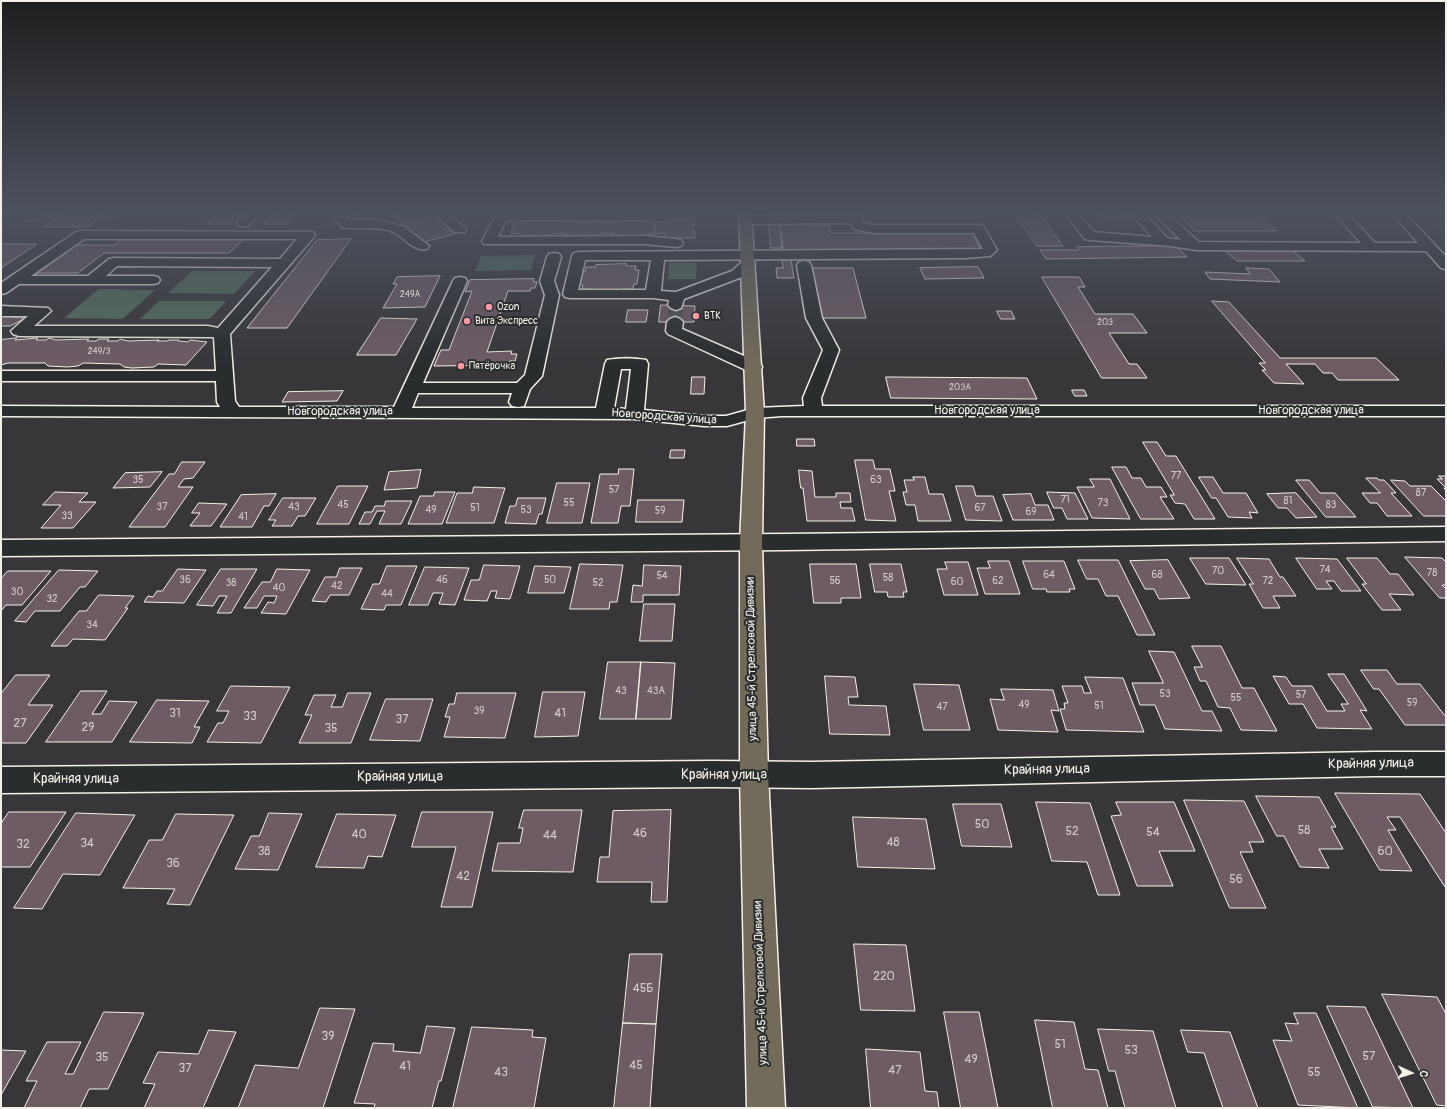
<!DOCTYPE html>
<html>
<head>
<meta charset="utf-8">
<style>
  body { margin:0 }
  #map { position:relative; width:1447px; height:1109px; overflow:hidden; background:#383639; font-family:Pangolin,sans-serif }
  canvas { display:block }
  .frame { position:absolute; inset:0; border:2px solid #f4f1e8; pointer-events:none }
  .north { position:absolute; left:1391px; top:1053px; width:40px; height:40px; -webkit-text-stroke:3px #2a2d2e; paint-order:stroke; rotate:94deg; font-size:11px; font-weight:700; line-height:16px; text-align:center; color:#f4f1e8 }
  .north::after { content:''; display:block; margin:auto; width:14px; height:18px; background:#f4f1e8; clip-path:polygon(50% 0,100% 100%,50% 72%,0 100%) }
</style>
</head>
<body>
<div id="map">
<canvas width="1447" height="1109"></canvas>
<div class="frame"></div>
<div class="north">С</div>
</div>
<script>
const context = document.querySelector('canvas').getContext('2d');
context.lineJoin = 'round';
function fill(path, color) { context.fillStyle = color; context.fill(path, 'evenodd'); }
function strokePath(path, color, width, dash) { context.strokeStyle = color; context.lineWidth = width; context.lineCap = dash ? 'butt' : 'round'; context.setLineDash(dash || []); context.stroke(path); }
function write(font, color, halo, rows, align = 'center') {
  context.font = font + ' Pangolin,sans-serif'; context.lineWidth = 4; context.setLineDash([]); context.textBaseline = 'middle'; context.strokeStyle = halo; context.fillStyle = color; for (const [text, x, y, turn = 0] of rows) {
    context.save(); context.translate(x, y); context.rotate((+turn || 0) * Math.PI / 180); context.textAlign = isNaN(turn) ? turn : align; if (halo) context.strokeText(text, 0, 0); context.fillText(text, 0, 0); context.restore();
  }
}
const green = new Path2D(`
  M535,255L531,270L475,271L481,256Z
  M669,263H697L696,279H668Z
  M192,271H255L234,294L168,293Z
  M99,289L155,290L123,319L64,318Z
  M159,301H226L210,319H140Z`);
const building = new Path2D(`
  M54,211H68L60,216H45Z
  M220,211H244L230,224H206Z
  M277,211H300L288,224H264Z
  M350,211H371L363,214L353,215Z
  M389,211H422L433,219H437L440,222L438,223L445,230H450L455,234L423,242Z
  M808,211H853V214L808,213Z
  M1013,211H1037L1063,246H1037Z
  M1095,211H1128L1133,216L1100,217Z
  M1175,211H1253L1277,231H1195Z
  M60,216H103L88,227H44Z
  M669,219H695V226H692V231H695V238H664L665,233L654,234L656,222H668Z
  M526,221L617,223L618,221H645V222H656L654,234L642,236H617V234H611L612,233H601V235L594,236H570L571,235H563V233L552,234L551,235H546L545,237H526L527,236H522V234L511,233L515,223H525Z
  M769,225H780L783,248H771Z
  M780,225H829L831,233H972L981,251H783Z
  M122,239H244L229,253H104L78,273H29L68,245H114Z
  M351,239L287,328H247L317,240Z
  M1,244H37L1,268Z
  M1176,246L1187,257L1046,259L1040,250H1079L1077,247Z
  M1291,249L1305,261H1237L1224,250Z
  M782,260H791L794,278H777L776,268H783Z
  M626,264V266H636L635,270H639L637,284H634L633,289H622V291H593V289H582L583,285H579L582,272H585L586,267H596V265Z
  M978,267L984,278L925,279L920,268Z
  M813,268H853L866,318H822Z
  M1246,268L1269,269L1280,282L1210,279L1205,272L1250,274Z
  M440,276L425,307L383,308L397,284H393L397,277Z
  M1042,277H1079L1085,287H1078L1095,314H1133L1147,333H1109L1129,364H1137L1147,378H1102Z
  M534,279L533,282H537L535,288H531L530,291H508L487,352L512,351L511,354H517L515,361H510L509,365L434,366L441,350H449L472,291L465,292L470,280Z
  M1212,301L1229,302L1280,358H1376L1399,380H1338L1332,373H1323L1315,364H1286L1304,384L1274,383L1262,370H1266L1259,363H1265Z
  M661,305L695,306L694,322H659Z
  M628,310H648L646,322H626Z
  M997,311H1011L1015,319H1001Z
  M1,315L13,316L11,317H23L22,320L10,326H1Z
  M381,318L417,319L396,355H357Z
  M17,338L15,340L38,338L36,340H46L49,338L56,340L89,339L87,341H96L99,339H109L107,341H118L120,339L128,341L159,340L157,341H167L169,340H179L178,341L188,342L190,340L207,342L186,365L158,364L154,367L132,368L124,367L120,364L83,363L78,366L67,367L48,366L45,363H8L1,365V340Z
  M692,377H705L704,394H691Z
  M886,377L1027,378L1037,399L891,398Z
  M1072,390H1084L1087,396H1075Z
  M343,391L337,401L282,402L288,392Z
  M797,439H814L815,446H797Z
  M1143,442H1157L1166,456H1176L1215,519H1194L1185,504L1175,503L1170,495H1174Z
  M671,450H685L684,458H670Z
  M855,460H873L875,469H890L895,491H889L896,521L866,520Z
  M182,462H205L193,478L184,479L178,487H193L165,527H129L169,474H174Z
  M1112,467H1126L1132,478H1141L1146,487H1161L1167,497H1160L1174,519H1141Z
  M619,469H634L630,506H621L618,523H591L600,474H618Z
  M421,470L417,488L384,490L389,472Z
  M799,470L812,471L815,497H836V493H850L851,502H840L841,508H852L855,521H807L803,488H801Z
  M162,472L150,487L113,488L125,473Z
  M1439,476H1446V491L1444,488H1446L1437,479H1442Z
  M913,477H925L929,494H943L951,521H918L915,505H906L903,492H907L904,480H914Z
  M1199,477H1213L1223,493H1246L1258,513L1249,512L1252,518L1228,517L1216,498H1212Z
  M1366,478H1377L1379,480H1384L1396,493H1391L1412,516H1387L1377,503H1370L1362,493H1380Z
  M1090,479H1110L1130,519L1092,518L1077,487H1094Z
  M1296,480H1309L1320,493H1335L1356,517H1326Z
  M1391,480L1405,481L1410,486H1431L1446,501V516H1424Z
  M557,483H590L582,523H547Z
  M338,486H368L349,524H317Z
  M956,486H973L976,496H993L1002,521L966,520Z
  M474,487L505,488L494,523H446L457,493H472Z
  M55,492L88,493L79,502H96L73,528H41L61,505H43Z
  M435,492H455L442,524H408L420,496H433Z
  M1047,492L1075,493L1088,519H1067L1062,508H1054Z
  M1296,493L1317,517L1296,518L1287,508H1278L1267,494Z
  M276,494L269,506H264L252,527H220L241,495Z
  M1031,494L1035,505H1048L1054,520H1013L1003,495Z
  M283,498H316L305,516H298L292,526H272L276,520H269Z
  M518,498H546L542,514H539L536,524L505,523L510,506H515Z
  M638,500H684L682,522H636Z
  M386,501H412L401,524H379L385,511H377L370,524H359L365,512H372L375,506H384Z
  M199,503L227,504L211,526H190L200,513H192Z
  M1405,557L1442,558L1446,562V585H1442L1446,589V598H1440Z
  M1190,558H1229L1246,585L1206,584Z
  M1237,558L1269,559L1280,577H1283L1296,596H1273L1280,608H1263L1249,584H1253Z
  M1296,558L1337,559L1361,591H1341L1334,581H1326L1332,589H1317Z
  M1347,558H1377L1390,574H1398L1414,595L1389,594L1401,610H1382L1362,584H1366Z
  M1078,560H1118L1155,635H1137L1118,596H1106L1098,579H1087Z
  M1168,560L1190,598L1159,599L1154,589H1145L1130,561Z
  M988,561H1009L1020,594H985L977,568H990Z
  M1023,561H1064L1075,589H1069L1070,592H1047L1046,589H1033Z
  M945,562H968L978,595H944L937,569H947Z
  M580,564L623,565L617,602H610L609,609H570Z
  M810,564H856L861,598H841V603H814Z
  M870,564H901L907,592H903L904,597H888L887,592H875Z
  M484,565L520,566L510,599L495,598L497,591H491L487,601L464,600L471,580H479Z
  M644,565L681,566L679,595H643V602H631L633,585L642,586Z
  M387,566H417L401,605H386L384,610L361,609L373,584H379Z
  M535,566L571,567L564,593H528Z
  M425,567L469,568L455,605L439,604L443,593H433L428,605H409Z
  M340,568H362L349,595H330L326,602L312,601L325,577H336Z
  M178,569L206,570L184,603L144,602L148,596L153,597L157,591H162Z
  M221,569H257L231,613H217L227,596H219L213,606L197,605Z
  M277,569L310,570L286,614L261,613L268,602L274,603L277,596H264L257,608H244L262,582H270Z
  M59,570L98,571L85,587H80L60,611H35L26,622L15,621Z
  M8,571H51L22,605H6L1,611V579Z
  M99,595L134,596L125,608H128L105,640L73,639L67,646H51L79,611H86Z
  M644,604H675L672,641H640Z
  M1192,646H1221L1242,688H1254L1277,731L1241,730L1230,708L1218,707L1206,681H1200L1194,667H1202Z
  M1149,651L1174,652L1202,711H1212L1222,731L1165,729L1155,705H1140L1132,683H1163Z
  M608,662H641L636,719H600Z
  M641,662L675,663L671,719H636Z
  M1361,670H1387L1397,684H1420L1446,717V725H1405L1379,689H1374Z
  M1328,674H1344L1367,711L1360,710L1372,729L1317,728L1303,704H1289L1273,676L1286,677L1292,686H1312L1327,711H1345L1341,704H1348Z
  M16,675H50L28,705H53L26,743H1V694Z
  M825,676L855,677L858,697H848L849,705L886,706L890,735L830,734Z
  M1085,677L1123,678L1144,732L1066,730L1060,709H1065L1064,703H1068L1062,686H1082L1084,693H1091Z
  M914,684L959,685L970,730H924Z
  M231,686L290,687L261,743L207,742L218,723H223L229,711H217Z
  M1001,689L1053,690L1059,711L1051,710L1058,732L998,730L990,699L1004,700Z
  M81,691H107L92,714H101L109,701L137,702L112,742H46Z
  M543,692H585L578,736L535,737Z
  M348,693H371L351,743H299L312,715H305L314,695H336L331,707H342Z
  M457,693H516L505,738L444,737L450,717H445L449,704H454Z
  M386,699H433L420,741L370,740Z
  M157,700L209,701L194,727H200L192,743L130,742Z
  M1335,793L1420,794L1446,833V887H1445L1400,817H1387L1396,830H1388L1412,871L1380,870Z
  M1256,796L1319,797L1336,827H1331L1343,849H1319L1329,868L1300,867L1284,836H1277Z
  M1184,800L1244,801L1264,842H1249L1253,852H1240L1266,908H1230Z
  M1036,802L1090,803L1120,895H1098L1087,862L1052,861Z
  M1116,802H1174L1195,851H1159L1173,886H1137L1111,816L1121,815Z
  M953,804H1001L1012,847L962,846Z
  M524,810H582L573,872L492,871L498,843H520L523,828H519Z
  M671,810L667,902H651L652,882H597L600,857H609L613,811Z
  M9,812H66L30,867H1V824Z
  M422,812H493L472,907H441L456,847H412Z
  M76,813L135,815L100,875L63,874L42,909L14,908Z
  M269,813L302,814L278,870L235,869L251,836H259Z
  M176,814L234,815L190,905L167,904L175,889L123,888L149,840H162Z
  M337,814L396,815L382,857L368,856L364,868L316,867Z
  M853,817L926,819L935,869L858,867Z
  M854,944L906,945L915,1011L861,1010Z
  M630,954H662L656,1024L623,1023Z
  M1382,994L1437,997L1446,1014V1106L1437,1105Z
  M1327,1006L1365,1007L1413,1108L1373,1107Z
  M320,1008L355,1009L323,1108H238L255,1065L298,1068Z
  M104,1012L144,1013L108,1089H89L80,1108H24L37,1081H26L47,1042H81L65,1074H73Z
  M944,1012H979L998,1108H961Z
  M1294,1013H1316L1358,1108L1298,1105L1273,1040L1292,1041L1285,1023L1298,1024Z
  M1035,1020L1074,1022L1085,1069L1098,1070L1108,1108H1053Z
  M623,1023L656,1024L650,1108H614Z
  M427,1026L455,1028L441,1081H439L432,1108H374L375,1104L354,1103L373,1043L394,1044L393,1051L420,1053Z
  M472,1027L533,1030L532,1037L546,1038L534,1108H453Z
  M1098,1029L1153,1031L1176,1108H1125L1115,1071H1109Z
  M209,1030L236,1032L203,1108H144L155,1084L143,1083L158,1052L198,1054Z
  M1181,1030L1230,1032L1258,1108H1223L1204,1053L1188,1052Z
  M866,1049L920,1052L925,1091L937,1092L939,1108H871Z
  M1,1050L26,1051L1,1095Z`);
const minorTunnel = new Path2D(`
  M675,322L676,305`);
const minor = new Path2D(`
  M33,211H47L36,220H28L26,217Z
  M101,211H116C113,216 107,217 102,216L100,213Z
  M249,211H262L248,226H238L237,223Z
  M326,211H339L350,220H380L404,227L429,246L427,249C414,252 405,238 395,233C378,224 360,231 342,227Z
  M430,211H444L466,229L465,232H455Z
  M498,211L644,212V211H656L653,219L649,220H506L498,237L645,236L676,239L681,240L683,243L681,246L676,247L645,244H484L482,241Z
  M1063,211H1075L1094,232L1152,237L1129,211H1142L1167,238L1181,240L1151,211H1164L1199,242L1361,243L1332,211H1345L1375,243H1418L1390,211H1403L1446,257V269L1441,268L1426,251L1196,250L1171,246L1090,240L1085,239Z
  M856,215L860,216L864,223L874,225H978L983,226L997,250L990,256L965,258L664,260L661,291L676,292L732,271L743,261L748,260L753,261L755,264L742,277L684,299L681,308L676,310L671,308L668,305L669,300L653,298H570L565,297L563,294L572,256L574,253L579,252L983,249L974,233H874L854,229L851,223L746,224L742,223L740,220L742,217L746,216ZM585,260H651L646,290H578Z
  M81,231L313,232L315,235L313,238L230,334L235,401L239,407H394L453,281L455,278L460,277L465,278L467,281L423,383H517L525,375L545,295L540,281L547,257L549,254L554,253L559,254L561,257L554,281L559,295L542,376L530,389L524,406L518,407L512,406L509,402L512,393H418L412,408H596L605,364L607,360C619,358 634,358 646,360L648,364L644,410L704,416H726L755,408L804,406L803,398L823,350L806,318L797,265L799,262L804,261L809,262L811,265L822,318L839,350L821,398L822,406H1446V416H782L756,418L727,426H704L634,419L1,416V406L220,407L217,402L216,381H1V371H216L214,337L19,336L13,334L11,331L28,316H1V306L48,308L51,311L34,326H208L218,328L272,267L117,266L106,276H153L158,277L160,280L158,283L153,284H19L6,293L1,294V283L76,232ZM84,239H297L280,259L114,258L109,259L88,276H31ZM621,369H631L626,409L614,408Z
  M675,317L680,319L683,322L682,329L760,363L762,367L760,371L754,372L748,371L668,334L666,331L667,322L670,319Z
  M1446,527V541L785,550L1,556V540L785,534Z
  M1375,752H1446V776H1375L811,788L712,787L1,793V767L712,761L811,762Z`);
const major = new Path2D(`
  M739,211H751L764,413L762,542L768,775L785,1108H747L740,775V542L746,413Z`);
const markers = [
  [489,307,4,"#ff9aa2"],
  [696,316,4,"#ff9aa2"],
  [467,321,4,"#ff9aa2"],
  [461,366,4,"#ff9aa2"]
];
const farNumbernames = [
  ["249А",410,295],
  ["203",1105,323],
  ["249/3",99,352],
  ["203А",960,388]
];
const farPoinames = [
  ["Ozon",497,307],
  ["ВТК",704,316],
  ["Вита Экспресс",475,321],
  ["Пятёрочка",469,366]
];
const numberNames = [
  ["77",1176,476],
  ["35",138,480],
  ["63",876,480],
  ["57",614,490],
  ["87",1421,493],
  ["71",1065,500],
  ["81",1288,501],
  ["55",569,503],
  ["73",1103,503],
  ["45",343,505],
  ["83",1331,505],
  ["37",162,507],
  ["43",294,507],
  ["51",475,508],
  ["67",980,508],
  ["49",431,510],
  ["53",526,510],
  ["59",660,511],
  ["69",1031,512],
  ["33",67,516],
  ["41",243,517],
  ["74",1325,570],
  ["70",1218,571],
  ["78",1432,573],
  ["64",1049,575],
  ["68",1157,575],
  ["54",662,576],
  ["58",888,578],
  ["36",185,580],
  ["46",442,580],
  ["50",550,580],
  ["56",835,581],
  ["62",998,581],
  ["72",1268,581],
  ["60",957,582],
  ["38",231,583],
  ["52",598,583],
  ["42",337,586],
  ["40",279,588],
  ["30",17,592],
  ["44",387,594],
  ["32",52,599],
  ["34",92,625],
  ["43",621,691],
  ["43А",656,691],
  ["53",1165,694],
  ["57",1301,695],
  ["55",1236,698],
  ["59",1412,703],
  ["49",1024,705],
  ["51",1099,706],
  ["47",942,707],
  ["39",479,711]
];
const streetNames = [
  ["Новгородская улица",987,411],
  ["Новгородская улица",1311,411],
  ["Новгородская улица",340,412],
  ["Новгородская улица",664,417,4],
  ["улица 45-й Стрелковой Дивизии",752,659,-91],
  ["улица 45-й Стрелковой Дивизии",761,983,-92]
];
const nearNumbernames = [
  ["31",175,714],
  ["41",560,714],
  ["33",250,717],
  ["37",402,720],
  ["27",20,724],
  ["29",88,728],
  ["35",331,729],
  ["50",982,825],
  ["58",1304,831],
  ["52",1072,832],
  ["54",1153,833],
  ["46",640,834],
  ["40",359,835],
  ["44",550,836],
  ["48",893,843],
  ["34",87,844],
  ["32",23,845],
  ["38",264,852],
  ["60",1385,852],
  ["36",173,864],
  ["42",463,877],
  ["56",1236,880],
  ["220",884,977],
  ["45Б",643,989],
  ["39",328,1037],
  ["51",1060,1045],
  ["53",1131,1051],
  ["57",1369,1057],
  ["35",102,1058],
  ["49",971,1060],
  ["45",636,1066],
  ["41",405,1067],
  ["37",185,1069],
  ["47",895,1071],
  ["43",501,1073],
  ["55",1314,1073]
];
const nearStreetnames = [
  ["Крайняя улица",1371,764,-1],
  ["Крайняя улица",1047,770,-1],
  ["Крайняя улица",724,775],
  ["Крайняя улица",400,777],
  ["Крайняя улица",76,779]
];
fill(green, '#536d5c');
fill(building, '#6e5c65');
strokePath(building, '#f4f1e8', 1);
strokePath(minorTunnel, '#545253', 14, [14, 7]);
strokePath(minor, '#f4f1e8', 3);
strokePath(major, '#f4f1e8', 3);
fill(minor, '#2a2d2e');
fill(major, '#726b5a');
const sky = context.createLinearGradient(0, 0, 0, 366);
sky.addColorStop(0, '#1f1e1f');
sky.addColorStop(0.58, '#4d525f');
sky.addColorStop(1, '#4d525f00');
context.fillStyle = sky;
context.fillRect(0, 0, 1447, 366);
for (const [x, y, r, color] of markers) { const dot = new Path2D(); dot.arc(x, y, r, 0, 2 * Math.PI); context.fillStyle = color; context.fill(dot); strokePath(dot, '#2a2d2e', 1.5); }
write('9px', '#d2ccc7', null, farNumbernames);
write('10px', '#f4f1e8', '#2a2d2e', farPoinames, 'left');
write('10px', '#d2ccc7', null, numberNames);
write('12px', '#f4f1e8', '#2a2d2e', streetNames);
write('12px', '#d2ccc7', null, nearNumbernames);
write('14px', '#f4f1e8', '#2a2d2e', nearStreetnames);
</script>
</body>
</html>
